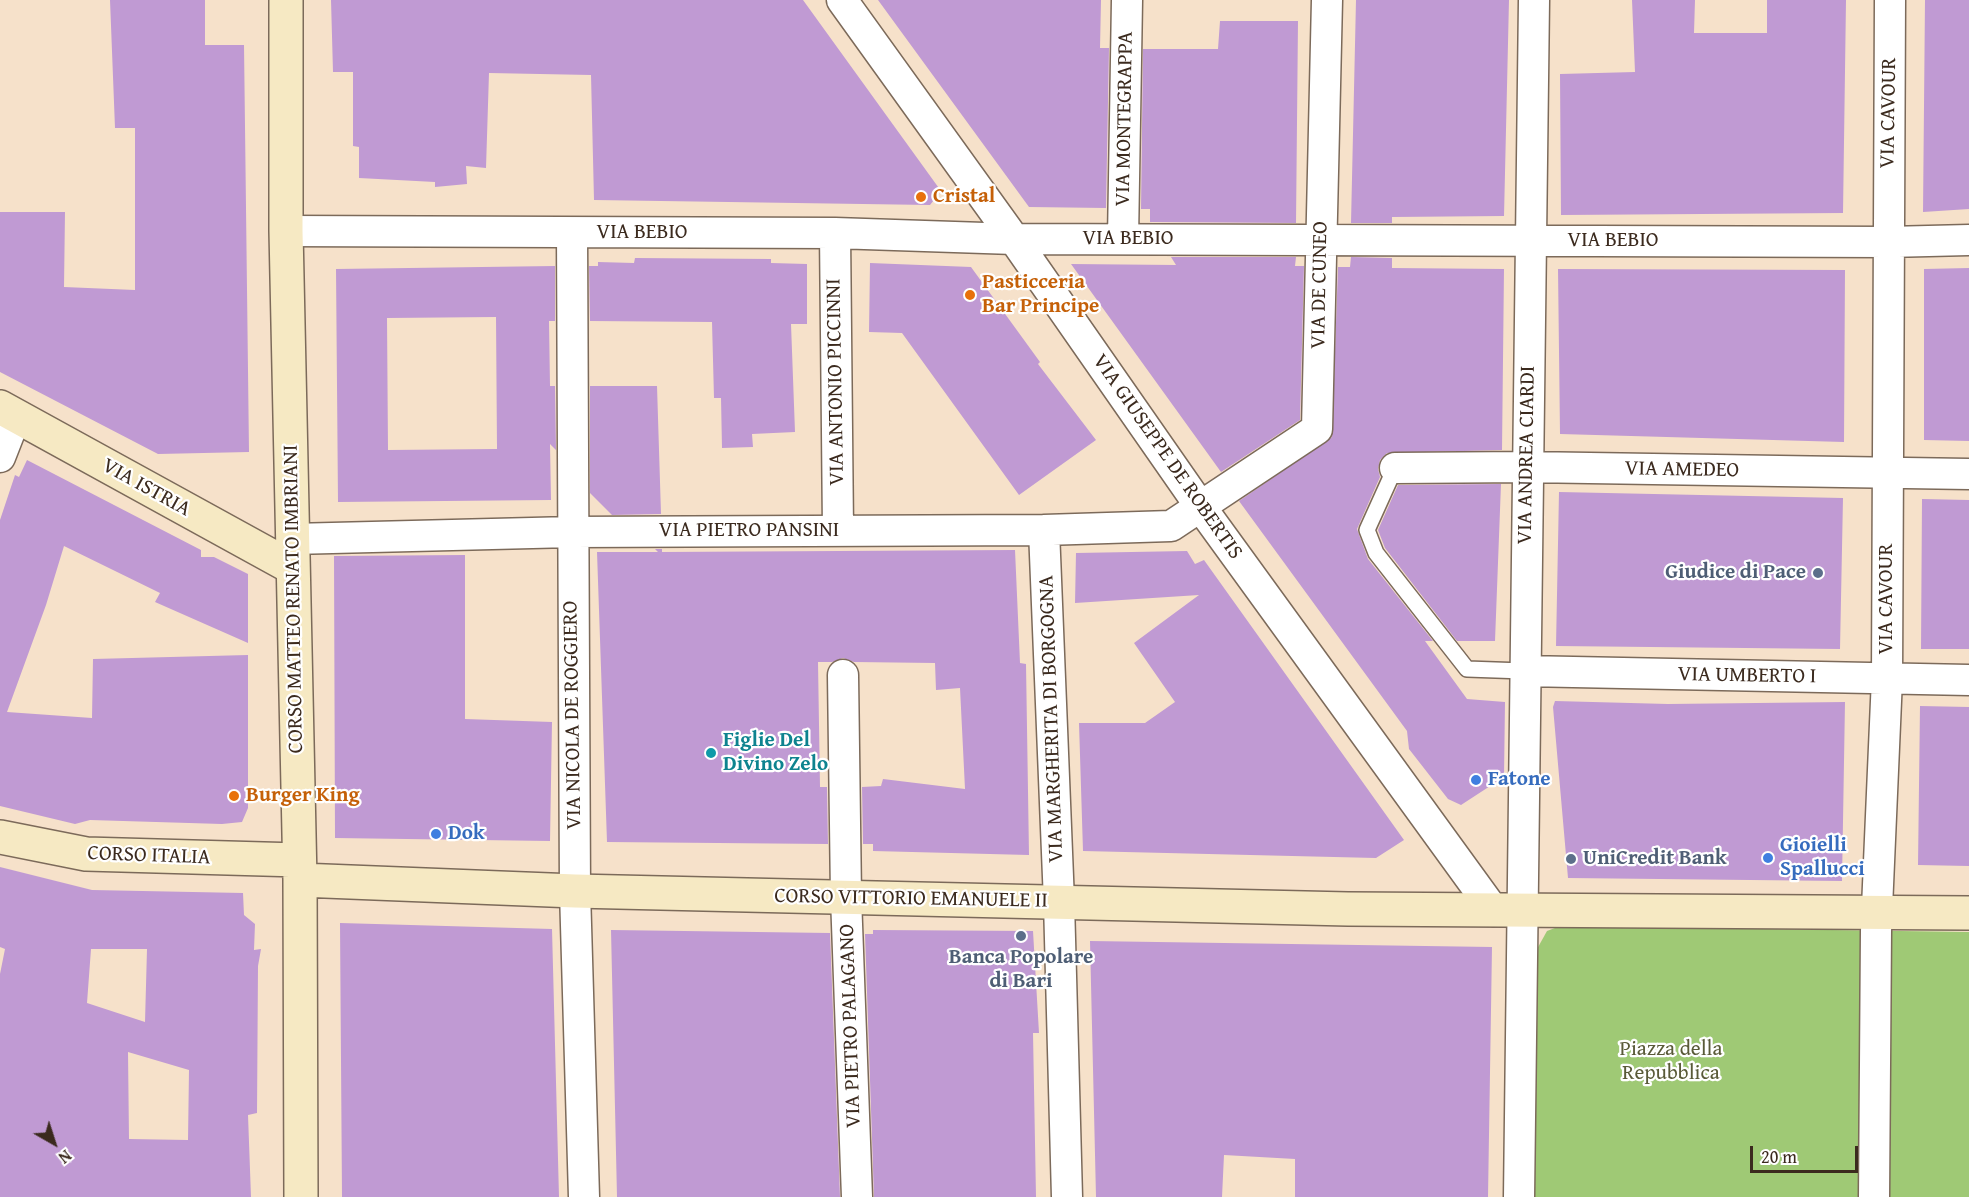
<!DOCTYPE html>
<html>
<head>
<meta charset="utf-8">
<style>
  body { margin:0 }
  #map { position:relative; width:1969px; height:1197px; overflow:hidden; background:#f6e1ca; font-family:"Gentium Book Plus",serif }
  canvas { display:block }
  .north { position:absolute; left:24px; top:1113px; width:60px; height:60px; -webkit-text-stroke:4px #fff; paint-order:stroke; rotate:141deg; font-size:16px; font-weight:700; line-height:24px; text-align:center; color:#3b2a1e }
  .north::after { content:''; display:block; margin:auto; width:21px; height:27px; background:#3b2a1e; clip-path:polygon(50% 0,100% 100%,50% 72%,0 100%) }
  .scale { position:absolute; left:1750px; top:1146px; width:108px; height:27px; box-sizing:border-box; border:3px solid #3b2a1e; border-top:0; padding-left:8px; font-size:18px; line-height:21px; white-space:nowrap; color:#3b2a1e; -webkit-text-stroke:4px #fff; paint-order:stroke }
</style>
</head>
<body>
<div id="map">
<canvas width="1969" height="1197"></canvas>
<div class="north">N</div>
<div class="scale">20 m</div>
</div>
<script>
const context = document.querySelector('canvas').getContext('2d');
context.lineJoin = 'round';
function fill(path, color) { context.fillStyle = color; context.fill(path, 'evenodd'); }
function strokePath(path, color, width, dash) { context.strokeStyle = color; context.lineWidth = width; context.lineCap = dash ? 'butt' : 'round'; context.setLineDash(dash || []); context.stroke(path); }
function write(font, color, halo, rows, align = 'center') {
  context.font = font + ' "Gentium Book Plus",serif'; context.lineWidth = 4.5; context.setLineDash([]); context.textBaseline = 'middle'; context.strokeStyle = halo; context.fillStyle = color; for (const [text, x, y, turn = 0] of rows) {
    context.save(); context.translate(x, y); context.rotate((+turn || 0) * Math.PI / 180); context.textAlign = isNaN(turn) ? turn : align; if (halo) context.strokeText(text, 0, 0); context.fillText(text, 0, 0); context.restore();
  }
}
const green = new Path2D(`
  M1560,926L1969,932V1197H1534L1537,949L1547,931Z`);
const building = new Path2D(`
  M110,0H205V45H244L249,452L158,454L0,372V212H65L64,287L135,290V128H115Z
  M331,0H803L941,191L930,205L594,200L591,75L489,73L486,168L466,166L467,184L435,187V182L359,178V147L353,146V72H333Z
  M878,0H1101L1100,48H1109L1106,208L1029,207Z
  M1356,0H1509L1504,216L1392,217V223H1351Z
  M1632,0H1695L1694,33H1767V0H1846L1843,213L1561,215L1560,74L1635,72Z
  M1925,0H1969V209L1923,212Z
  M1220,21H1298L1296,223L1150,222V209H1141L1143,49H1218Z
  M1171,257H1296L1295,266H1304L1300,420L1221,472L1071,264L1176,265Z
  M1351,257L1392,258V268L1504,269L1502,450L1387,453L1380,460L1378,469L1380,477L1357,529L1368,559L1433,641H1425L1467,699L1505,702L1504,777L1461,805L1448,799L1409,749L1407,731L1239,501L1332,437L1338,267H1350Z
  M635,258L771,259V263L807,264V324H791L795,432L752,434L753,447L722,448L721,398H714L712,322L590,321L589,266H598V262L634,263Z
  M870,263L971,267L1040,362L1038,364L1096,440L1019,495L902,333L869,332Z
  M555,266V321H549L550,386H555L556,450L550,444L551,500L338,502L336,269ZM496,317L497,449L388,450L387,318Z
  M1969,268V441L1924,440V269Z
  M1558,269L1845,270L1844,442L1560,434Z
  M590,386H657L661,514L612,515L590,493Z
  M27,460L201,550V557H214L248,574V643L155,602L160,593L64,546L46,605L7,712L92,718L93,659L248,655V808L242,822L222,824L90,820L75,824L0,806V520L15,475L19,477Z
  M1501,484L1495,641H1457L1385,548L1378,530L1398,485Z
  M1559,492L1843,498L1840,649L1556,646Z
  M1922,499L1969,500V649H1921Z
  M655,549H662V552L1015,550L1020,663L1026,664L1029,855L873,851V844H863L862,787L881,786L883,779L965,789L960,688L936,690L935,663L854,662L843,658L832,662H818L820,787H827L828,844L607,842L597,552H658Z
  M1187,551L1195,564L1204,560L1404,840L1376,858L1083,851L1079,723H1145L1175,702L1134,643L1199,595L1075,603L1076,553Z
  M465,555V719L552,722L550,841L335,838L334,556Z
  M1555,701L1668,704L1845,702L1842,881L1568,878L1553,707Z
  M1920,706L1969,707V866L1918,865Z
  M0,867L92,890L243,893L244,915L255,924L254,950L261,949L258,966L257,1113L248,1115L251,1197H0V974L5,949L0,947ZM91,949H147L145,1022L87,1003ZM128,1052L189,1070L188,1140L129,1139Z
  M340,923L552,929L559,1197H342Z
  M611,930L830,933L840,1197H617Z
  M873,930L1033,931L1039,1033H1033L1036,1197H874L865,934H873Z
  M1090,941L1492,947L1488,1197H1295V1159L1224,1155L1222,1197H1096Z`);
const lane = new Path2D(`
  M1395,468L1367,530L1376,553L1467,669L1524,671`);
const street = new Path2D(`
  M842,0L1014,239L1200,506L1494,911
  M286,231L835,233L1014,239L1888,242L1969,240
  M572,233L575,891L584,1197
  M835,233L838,530
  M1123,239L1127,0
  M0,457L16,416
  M1395,468L1526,467L1969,474
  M1044,530L1059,902L1067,1197
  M292,539L572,532L1044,530L1171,526L1317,429L1327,0
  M1524,671L1969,680
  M843,675L846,897L857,1197
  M1519,1197L1534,0
  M1874,1197L1876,931L1887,678L1890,0`);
const secondary = new Path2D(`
  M286,0V231L300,880L301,1197
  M0,407L293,568
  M0,837L86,854L299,860
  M300,880L575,891L1348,909L1969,913`);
const markers = [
  [921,197,6,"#e8710a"],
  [970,295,6,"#e8710a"],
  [1818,573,6,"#5c6f8a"],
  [711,753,6,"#0f9aa8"],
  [1476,780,6,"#3f7fe0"],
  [234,796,6,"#e8710a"],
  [436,834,6,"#3f7fe0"],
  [1768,858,6,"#3f7fe0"],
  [1571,859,6,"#5c6f8a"],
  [1021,936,6,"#5c6f8a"]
];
const streetNames = [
  ["VIA CAVOUR",1889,113,-89],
  ["VIA MONTEGRAPPA",1125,119,-89],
  ["VIA BEBIO",642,233],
  ["VIA BEBIO",1128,239],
  ["VIA BEBIO",1613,241],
  ["VIA DE CUNEO",1320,285,-89],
  ["VIA ANTONIO PICCINNI",836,382,-91],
  ["VIA ANDREA CIARDI",1527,455,-89],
  ["VIA GIUSEPPE DE ROBERTIS",1167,457,55],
  ["VIA AMEDEO",1682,470,1],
  ["VIA ISTRIA",146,488,29],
  ["VIA PIETRO PANSINI",749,531],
  ["CORSO MATTEO RENATO IMBRIANI",294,599,-91],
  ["VIA CAVOUR",1887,599,-90],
  ["VIA UMBERTO I",1747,676,1],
  ["VIA NICOLA DE ROGGIERO",573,715,-91],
  ["VIA MARGHERITA DI BORGOGNA",1052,719,-92],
  ["CORSO ITALIA",149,856,2],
  ["CORSO VITTORIO EMANUELE II",911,899,1],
  ["VIA PIETRO PALAGANO",851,1026,-92]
];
const foodNames = [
  ["Cristal",933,197],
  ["Pasticceria",982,283],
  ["Bar Principe",982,307],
  ["Burger King",246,796]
];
const serviceNames = [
  ["Giudice di Pace",1806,573],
  ["UniCredit Bank",1583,859,"left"],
  ["Banca Popolare",1021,958,"center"],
  ["di Bari",1021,982,"center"]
];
const cultureNames = [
  ["Figlie Del",723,741],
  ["Divino Zelo",723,765]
];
const shopNames = [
  ["Fatone",1488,780],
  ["Dok",448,834],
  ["Gioielli",1780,846],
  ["Spallucci",1780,870]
];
const parkNames = [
  ["Piazza della",1671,1050],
  ["Repubblica",1671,1074]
];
fill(green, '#9fc975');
fill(building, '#c09ad3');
strokePath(lane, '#7c6a5a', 18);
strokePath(street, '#7c6a5a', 33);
strokePath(secondary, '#7c6a5a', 36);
strokePath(lane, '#fff', 15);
strokePath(street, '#fff', 30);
strokePath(secondary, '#f6e9c3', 33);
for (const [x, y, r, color] of markers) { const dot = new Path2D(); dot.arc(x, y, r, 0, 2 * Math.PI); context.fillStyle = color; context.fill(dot); strokePath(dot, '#fff', 2); }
write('21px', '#3b2a1e', '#fff', streetNames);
write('bold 21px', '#c56008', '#fff', foodNames, 'left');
write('bold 21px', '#4e5e75', '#fff', serviceNames, 'right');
write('bold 21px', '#0d838f', '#fff', cultureNames, 'left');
write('bold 21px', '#366cbe', '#fff', shopNames, 'left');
write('21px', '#595a38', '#fff', parkNames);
</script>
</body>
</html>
